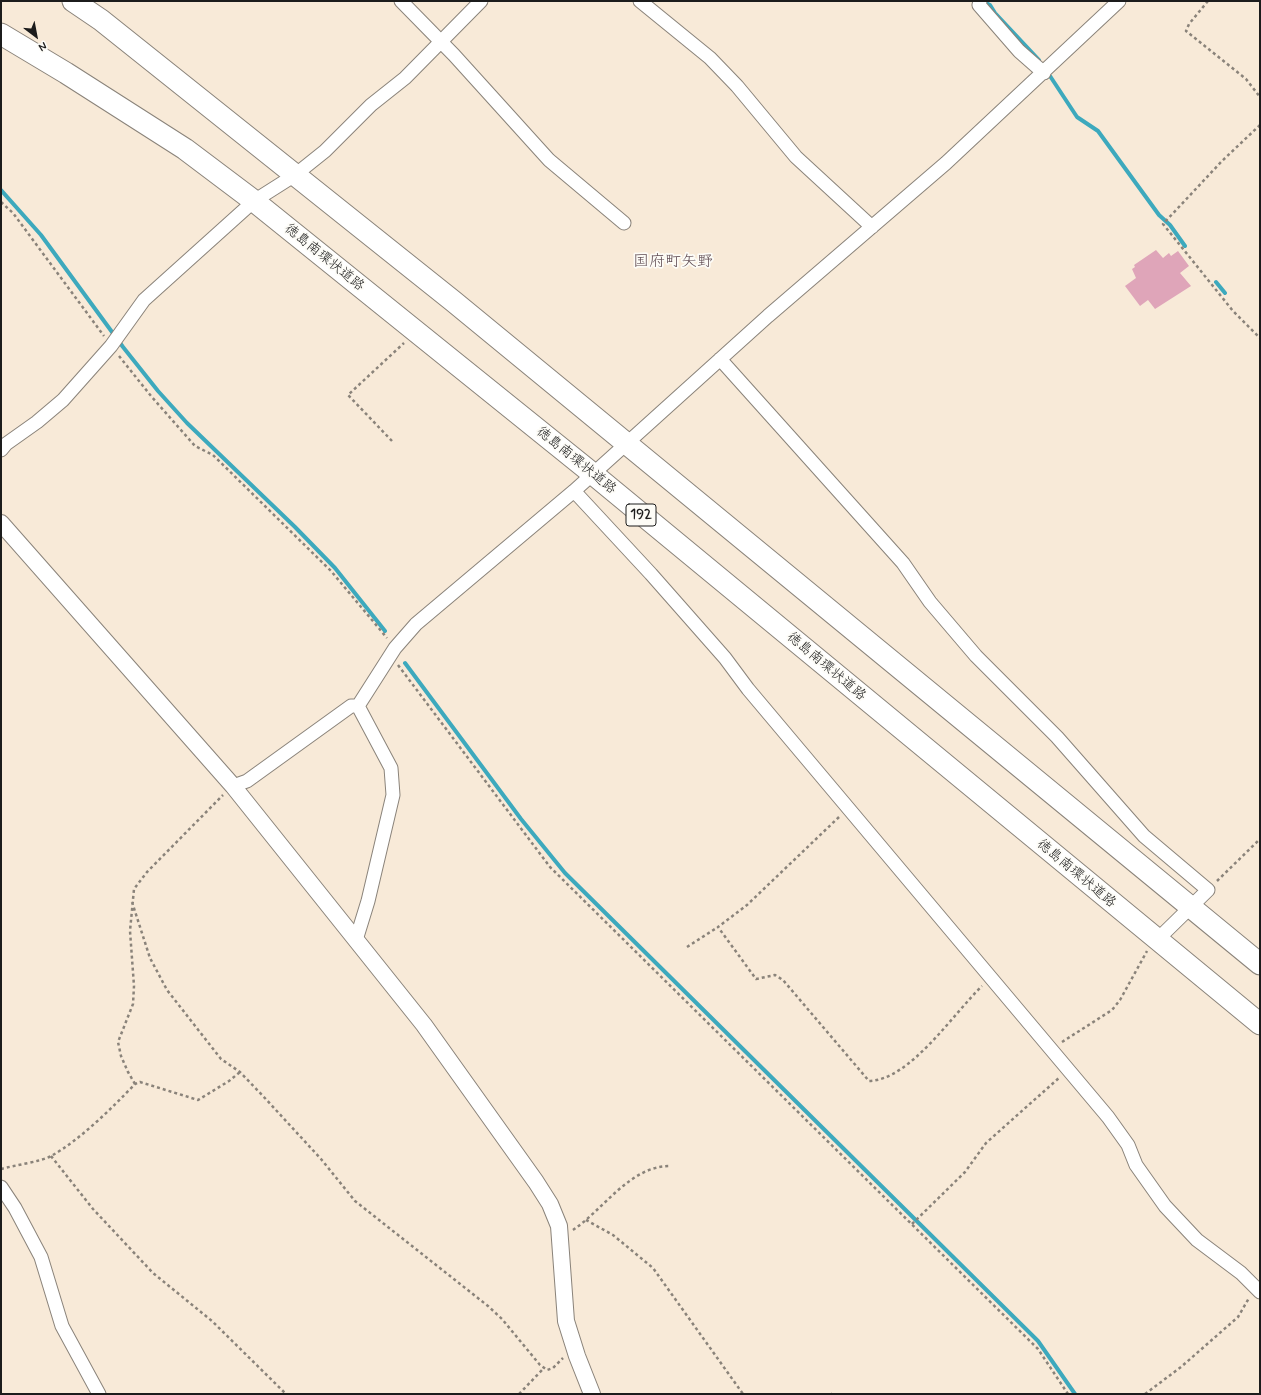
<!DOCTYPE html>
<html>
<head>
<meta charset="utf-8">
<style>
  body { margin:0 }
  #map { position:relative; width:1261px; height:1395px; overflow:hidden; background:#f8ead8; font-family:Mynerve,sans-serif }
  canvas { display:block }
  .frame { position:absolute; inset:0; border:2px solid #1c1c1c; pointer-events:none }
  .north { position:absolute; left:16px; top:16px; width:40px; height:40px; -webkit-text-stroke:3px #fdfcf7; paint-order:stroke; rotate:148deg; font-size:11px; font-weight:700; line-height:16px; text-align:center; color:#1c1c1c }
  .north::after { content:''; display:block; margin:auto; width:14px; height:18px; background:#1c1c1c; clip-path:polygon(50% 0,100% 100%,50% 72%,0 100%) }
</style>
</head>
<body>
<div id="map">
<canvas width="1261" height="1395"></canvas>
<div class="frame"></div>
<div class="north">N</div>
</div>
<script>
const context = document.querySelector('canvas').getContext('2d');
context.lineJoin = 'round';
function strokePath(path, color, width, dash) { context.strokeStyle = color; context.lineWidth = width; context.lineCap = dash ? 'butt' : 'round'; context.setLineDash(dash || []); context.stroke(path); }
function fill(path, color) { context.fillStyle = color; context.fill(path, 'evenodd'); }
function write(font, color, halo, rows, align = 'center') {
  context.font = font + ' Mynerve,"Klee One",sans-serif'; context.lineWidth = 3.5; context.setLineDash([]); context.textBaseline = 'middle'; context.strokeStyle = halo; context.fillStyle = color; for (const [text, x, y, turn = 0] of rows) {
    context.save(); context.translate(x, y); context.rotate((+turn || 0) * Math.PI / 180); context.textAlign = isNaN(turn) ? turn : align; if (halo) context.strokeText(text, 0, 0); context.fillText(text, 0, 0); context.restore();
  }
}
const stream = new Path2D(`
  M982,1L990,5L995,13L1039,60
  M1050,76L1077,117L1098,131L1159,215L1170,225L1185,246
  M1,190L41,235L123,347L158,391L187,423L295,527L335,568L385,631
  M1216,282L1225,293
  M405,663L521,819L565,873L1038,1341L1075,1394`);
const building = new Path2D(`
  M1156,250L1163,258L1169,253L1171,256L1178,251L1189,266L1180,273L1191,286L1155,309L1148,300L1140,306L1125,286L1136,278L1132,269L1135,267L1134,265Z`);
const path = new Path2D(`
  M1208,1L1189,24L1186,31L1246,79L1260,97
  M1260,125L1222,161L1163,224L1233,311L1260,338
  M1,202L13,213L104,336
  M119,356L151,396L195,446L213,455L331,571L387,638
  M392,441L348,395L404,343
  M398,665L550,867L1038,1349L1068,1394
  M839,817L747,905L718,927L756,979L775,975L783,980L869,1081C910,1080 953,1014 982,986
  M1217,881L1260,839
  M132,902L150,958L167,990L221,1059L240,1072L263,1096L321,1159L355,1201L488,1306L502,1319L540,1365L547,1370L553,1368L563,1358
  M687,947L718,927
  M1062,1042L1112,1010L1120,1000L1147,951
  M135,1084L128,1072L121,1056L118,1042L133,1004L134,986L130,931L134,889L147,872L223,795
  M51,1156L93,1209L153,1273L212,1321L286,1394
  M1,1169C15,1165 40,1162 51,1156C79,1141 113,1107 135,1084L140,1082L198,1100L229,1081L240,1072
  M586,1220L613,1235L653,1268L743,1394
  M912,1224L965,1172L986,1143L1060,1077
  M573,1230C604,1209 630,1166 670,1166
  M519,1394L544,1368
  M831,1394H832
  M1145,1394L1181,1367L1238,1317L1249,1298`);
const minor = new Path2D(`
  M401,1L454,55L549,160L624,223
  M640,1L710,58L737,86L796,157L872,227
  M980,1L979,5L1019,51L1044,73
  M720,359L903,563L930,602L976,656L1057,737L1144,836L1208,890L1157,940
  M1,450L6,444L37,422L63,400L111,346L144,300L254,201L295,175L325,151L371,105L405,78L481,1
  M574,491L651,574L725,658L748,689L1108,1117L1128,1145L1136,1165L1165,1206L1197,1240L1241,1273L1260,1292
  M233,786L247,781L351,706H358
  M356,940L368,901L393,795L391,768L358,706L395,648L416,624L574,491L768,316L946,163L1119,1
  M1,1187L15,1208L41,1257L62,1326L99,1394`);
const tertiary = new Path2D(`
  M1,523L233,786L424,1025L536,1182L550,1204L559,1226L566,1321L577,1356L592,1394`);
const trunk = new Path2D(`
  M73,1L101,20L453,301L1260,964
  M1,34L66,73L185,149L254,201L593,474L1260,1024`);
const shields = [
  [641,515,30]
];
const shieldNames = [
  ["192",641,515]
];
const streetNames = [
  ["徳島南環状道路",324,258,39],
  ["徳島南環状道路",576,461,39],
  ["徳島南環状道路",826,667,40],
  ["徳島南環状道路",1076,874,40]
];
const quarterNames = [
  ["国府町矢野",673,263]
];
strokePath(stream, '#3da9bd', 4);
fill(building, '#dfa5b9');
strokePath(minor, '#8a837a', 15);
strokePath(tertiary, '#8a837a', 18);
strokePath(trunk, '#8a837a', 23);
strokePath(path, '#8a837a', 2.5, [3, 3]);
strokePath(minor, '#fff', 13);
strokePath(tertiary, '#fff', 16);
strokePath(trunk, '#fff', 21);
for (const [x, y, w] of shields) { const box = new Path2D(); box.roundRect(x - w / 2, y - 11, w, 22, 3); context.fillStyle = '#fdfcf7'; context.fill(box); strokePath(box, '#1c1c1c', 1); }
write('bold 13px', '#1c1c1c', null, shieldNames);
write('14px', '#1c1c1c', '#fdfcf7', streetNames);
write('16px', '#604c53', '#fdfcf7', quarterNames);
</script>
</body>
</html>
